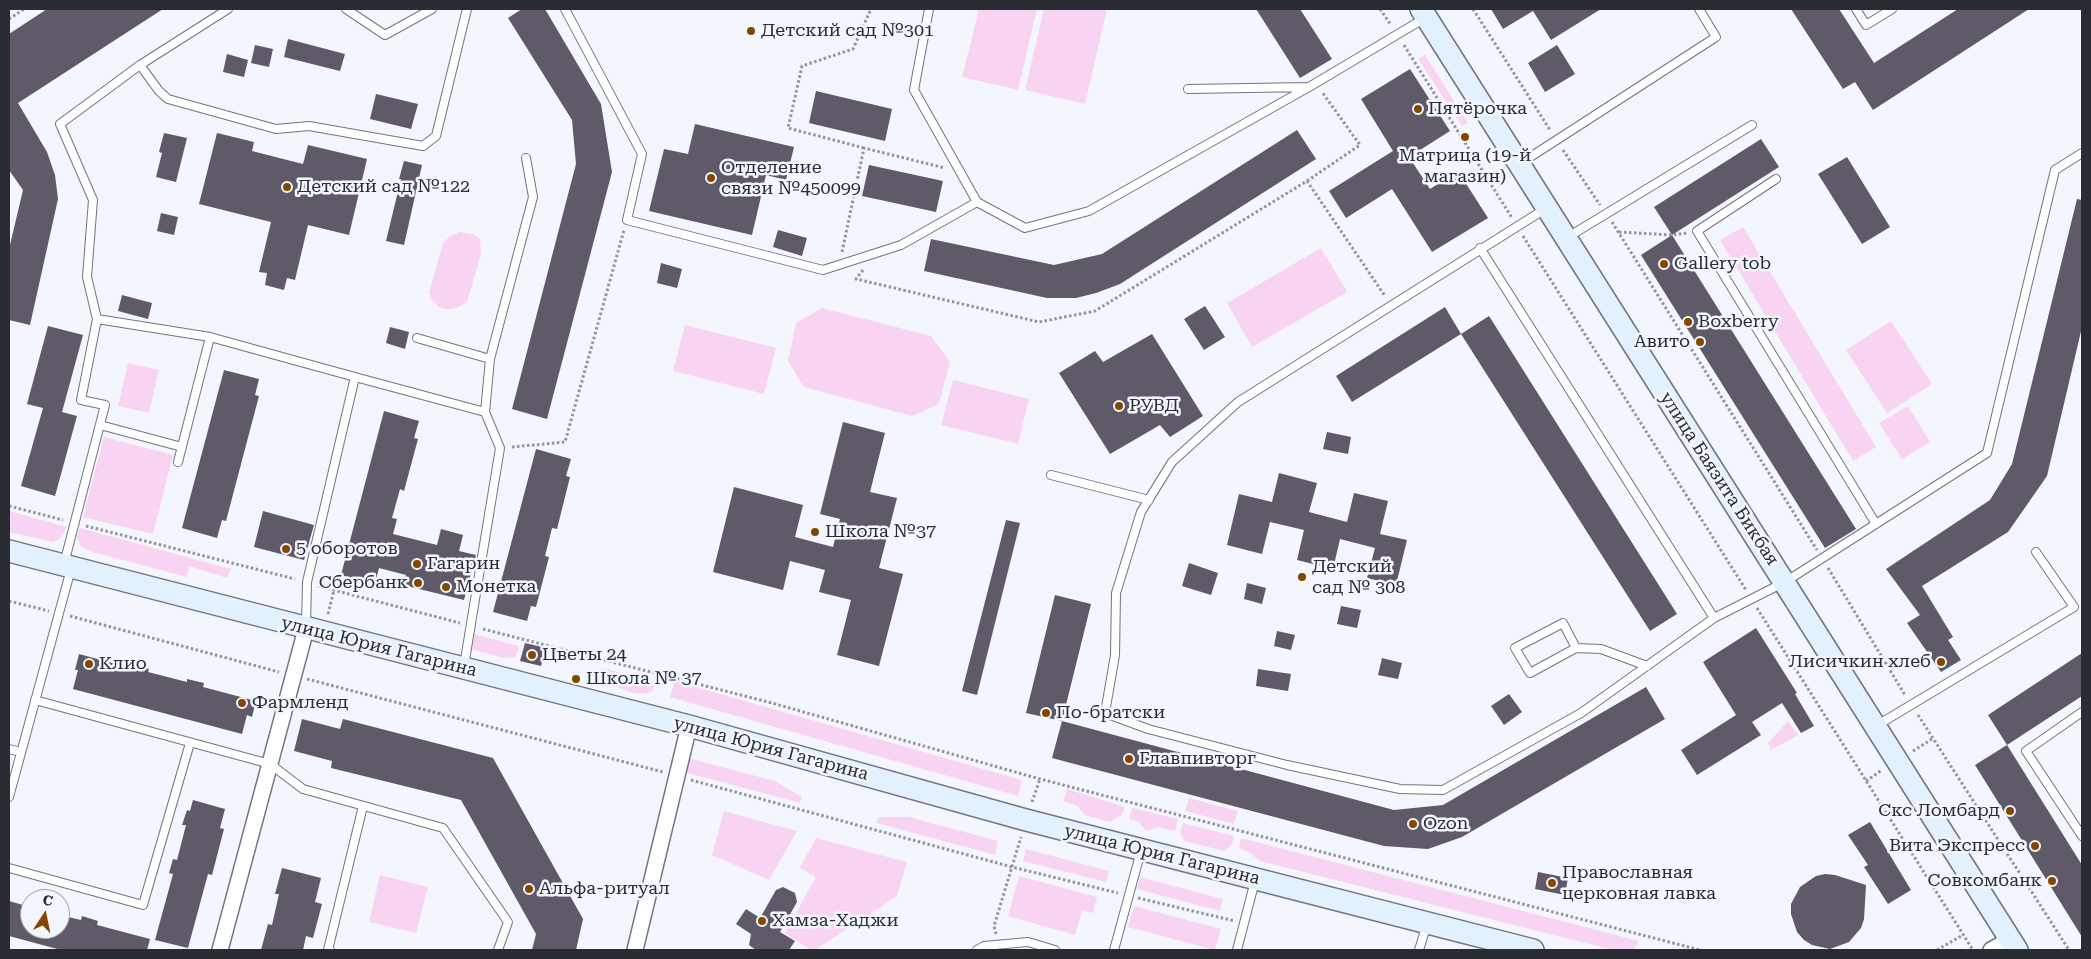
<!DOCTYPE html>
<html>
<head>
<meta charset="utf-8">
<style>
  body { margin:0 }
  #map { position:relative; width:2091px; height:959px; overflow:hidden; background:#f3f6fd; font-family:"Roboto Serif",serif }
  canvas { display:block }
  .frame { position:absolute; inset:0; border:10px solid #2a2c33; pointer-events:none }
  .north { position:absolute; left:20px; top:889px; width:50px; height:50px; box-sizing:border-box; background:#f3f6fd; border:1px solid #a3a5ac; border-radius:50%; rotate:11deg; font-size:14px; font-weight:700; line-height:20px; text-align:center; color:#2a2c33 }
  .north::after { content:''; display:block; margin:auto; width:18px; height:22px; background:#844702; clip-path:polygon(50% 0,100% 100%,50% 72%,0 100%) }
</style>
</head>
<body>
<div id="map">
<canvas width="2091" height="959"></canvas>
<div class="frame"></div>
<div class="north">С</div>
</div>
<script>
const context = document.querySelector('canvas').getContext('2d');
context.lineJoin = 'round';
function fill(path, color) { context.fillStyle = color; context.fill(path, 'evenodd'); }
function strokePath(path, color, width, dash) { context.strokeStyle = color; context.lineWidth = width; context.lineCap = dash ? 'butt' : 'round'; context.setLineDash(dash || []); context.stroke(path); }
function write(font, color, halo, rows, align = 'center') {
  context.font = font + ' "Roboto Serif",serif'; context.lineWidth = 5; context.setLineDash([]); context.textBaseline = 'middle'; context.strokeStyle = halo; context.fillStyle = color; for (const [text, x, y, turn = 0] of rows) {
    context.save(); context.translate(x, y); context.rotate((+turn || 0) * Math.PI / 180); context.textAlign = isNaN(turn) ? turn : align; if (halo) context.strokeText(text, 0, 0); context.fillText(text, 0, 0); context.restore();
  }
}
const green = new Path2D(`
  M979,9H1037L1018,90L962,77Z
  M1044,9H1107L1085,104L1025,90Z
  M1425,55L1468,123L1462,126L1418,59Z
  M1743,227L1876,447L1853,461L1720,240Z
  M460,232L473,234L480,239L481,254L467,302C450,313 438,313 429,293L443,243L450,236Z
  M1321,248L1347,292L1252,347L1227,303Z
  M822,308L931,336L950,362L939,404L912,416L804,387L788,361L796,323Z
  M1891,321L1932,384L1887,413L1846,350Z
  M685,325L776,348L764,394L673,371Z
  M128,363L159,370L149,413L118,406Z
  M953,380L1029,399L1018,444L941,425Z
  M1908,406L1930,442L1902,459L1879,423Z
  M104,437L173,455L153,534L83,517Z
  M9,511L67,527L59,540L52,542L9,532Z
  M80,528L231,569L227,578L189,566L187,577L92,552L81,547L77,537Z
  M474,634L519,646L516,657L504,658L470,649Z
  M603,668L655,682L652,692C633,698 616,686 600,677Z
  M675,681L1022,780L1018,796L670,697Z
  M1788,721L1798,735L1771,750L1768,743Z
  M688,758L775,781L802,797L800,803L684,772Z
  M1067,789L1125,807L1122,815L1110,822L1084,815L1078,806L1063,801Z
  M1189,798L1238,811L1234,824L1185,811Z
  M1132,808L1178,819L1175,831L1158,827L1146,831L1139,822L1129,819Z
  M724,811L797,831L769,880L712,855Z
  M878,817H909L998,841L995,855L877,823Z
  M1183,823L1234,836L1232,844L1224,851L1184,841L1180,833Z
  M816,838L907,862L897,896L815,950H811L785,933L816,877L800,868Z
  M1241,838L1639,941L1633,950H1613L1260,861L1250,853L1239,848Z
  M1026,849L1109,871L1106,882L1023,861Z
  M380,875L428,887L416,933L369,922Z
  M1019,876L1097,897L1093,913L1082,910L1075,935L1008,916Z
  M1140,877L1223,899L1220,911L1137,889Z
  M1134,906L1221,929L1215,950L1128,927Z`);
const building = new Path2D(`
  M47,9H163L18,103L47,152L55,175L58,199L30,325L9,320V249L23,190L9,170V34Z
  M522,9H545L601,104L612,172L547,419L512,409L576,164L572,120L508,18Z
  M1256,9H1300L1332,59L1300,78Z
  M1491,9H1601L1551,40L1533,11L1503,29Z
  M1791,9H1839L1874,63L1958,9H2029L1873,110L1855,82L1843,89Z
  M288,39L345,54L340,71L284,57Z
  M255,45L273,49L269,67L251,63Z
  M1557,45L1575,74L1545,92L1528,63Z
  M227,54L248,60L244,77L223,72Z
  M1410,69L1450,131L1409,157L1430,189L1458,171L1488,218L1432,252L1392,189L1346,218L1329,191L1393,151L1361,99Z
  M816,91L892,109L885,141L809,123Z
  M376,94L418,104L411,129L370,119Z
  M695,124L794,147L786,180L766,175L752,235L649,211L664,149L688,154Z
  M1297,130L1316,159L1120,284L1096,293L1076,298H1047L924,271L931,239L1054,265L1102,254Z
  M164,133L187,138L176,182L156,177L162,153L159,152Z
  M217,133L254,142L252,151L303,164L308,145L367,159L349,235L308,225L295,280L287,278L284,290L265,285L267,273L259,272L271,222L199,204Z
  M1761,139L1779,167L1672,235L1654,207Z
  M1847,157L1890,227L1862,244L1818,174Z
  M404,161L422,165L404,245L386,241L401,179H399Z
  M869,165L943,181L936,212L862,196Z
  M2077,199L2082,200V327L2047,476L2008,532L1922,586L1953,637L1948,640L1961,660L1941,672L1907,623L1920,615L1886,569L1990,500L2012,464Z
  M161,213L178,217L174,235L157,231Z
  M778,230L807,238L802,256L773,247Z
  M1672,235L1856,529L1825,548L1641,255Z
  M661,263L682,269L677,288L657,283Z
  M122,295L152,303L148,319L118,311Z
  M1205,306L1225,337L1204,350L1184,319Z
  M1445,307L1461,334L1352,402L1336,376Z
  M1489,316L1677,614L1650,631L1461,334Z
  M48,326L83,335L62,412L77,416L55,496L21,486L43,408L27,404Z
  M390,327L409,332L405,349L386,343Z
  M1152,334L1203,416L1170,437L1160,425L1110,454L1059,373L1095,351L1103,362Z
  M224,370L259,379L255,395L259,396L226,521L222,520L217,538L182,528Z
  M384,411L419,421L414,438L418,439L404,491L400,489L392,518L397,519L393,534L437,545L441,529L463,535L459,551L476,555L464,600L403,585L406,575L379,568L375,584L341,575Z
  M843,422L885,433L870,492L897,498L879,568L903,574L879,666L837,655L851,600L819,592L825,570L790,561L783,590L713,572L734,487L803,505L795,537L833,547L840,519L820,514Z
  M1327,432L1351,437L1348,454L1323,449Z
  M536,449L571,459L566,476L570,477L557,529L552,528L545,556L549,557L536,607L531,606L527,621L493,612Z
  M1279,473L1317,483L1309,512L1347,522L1354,493L1388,501L1380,534L1407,540L1396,585L1367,578L1375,548L1340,539L1333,569L1297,560L1304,530L1270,522L1262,554L1227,545L1239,494L1272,502Z
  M263,511L314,525L304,560L254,547Z
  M1006,520L1020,523L977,695L962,691Z
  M1189,563L1218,573L1211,595L1182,586Z
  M1247,583L1266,588L1262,604L1244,599Z
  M1055,595L1091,604L1062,721L1026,713Z
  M1341,606L1361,610L1357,628L1337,624Z
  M1756,628L1797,693L1795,694L1814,726L1801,733L1782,703L1752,722L1761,735L1697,775L1681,750L1736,715L1703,662Z
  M1277,631L1295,635L1291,650L1274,646Z
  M525,643L546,648L541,666L520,661Z
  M2082,653V696L2007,745L1988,715Z
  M79,654L131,668L132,664L149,669L148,672L187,682V679L204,683L203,687L256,701L252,717L247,715L242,734L73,689L78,670H75Z
  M1382,658L1402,663L1398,679L1378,675Z
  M1258,669L1291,674L1288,691L1256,686Z
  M1646,687L1665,719L1462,837L1428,849L1384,846L1052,758L1062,721L1394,810L1443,805Z
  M1509,694L1522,712L1504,725L1491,706Z
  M302,719L340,729L343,719L493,758L583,919L576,950H532L536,934L461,800L331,768L332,761L294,751Z
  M2007,745L2082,865V937L1975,765Z
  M193,800L225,809L220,828L224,829L212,875L208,874L188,948L155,940L173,874L169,873L173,859L177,860L186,825H182L187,810L190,811Z
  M1870,822L1911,890L1888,904L1864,867L1868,865L1848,835Z
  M282,868L321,878L315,902L322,904L313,938L306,936L303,950H261L268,924L272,925L279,894H275Z
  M1538,872L1568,878L1565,895L1535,889Z
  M1825,874L1835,875L1866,885L1864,919L1861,928L1849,942L1830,949L1812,945L1804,940L1797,932L1791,914V904L1800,887L1816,876Z
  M783,887L795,893L797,902L780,932L795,941L789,950H756L749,945L751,934L736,924L746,909L760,918L776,890Z
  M9,901L30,907V929H60V915L81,920L82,916L98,921L97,925L150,939L147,950H61L9,936Z`);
const path = new Path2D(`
  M1380,9L1391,25
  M1473,9L1550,130
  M9,19L24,9
  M1404,45L1512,218
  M864,148L788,128L802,66L853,49L871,9
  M1563,150L1600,205
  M1307,181L1360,145L1322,92
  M1612,222L1817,550
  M1619,232L1672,235L1687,233
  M1523,236L1746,590
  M842,252L864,148L945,168
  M863,270L856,279L1039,322L1095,311L1307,181L1385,296
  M512,447L565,442L624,230
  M9,506L63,520
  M86,526L295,579
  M1828,568L1905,695
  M318,586L460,623
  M9,601L49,611
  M1757,608L1973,950
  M328,614L334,590
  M70,616L279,672
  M483,629L772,703L1040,779L1700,950
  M307,679L663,772
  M1918,715L2069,950
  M1913,751L1932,739
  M691,780L1012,867L1118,893
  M1866,781L1882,770
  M1032,802L1040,779
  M1138,898L1235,921
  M996,934L994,926L1021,837
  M1937,950L1963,935`);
const service = new Path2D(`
  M346,9L385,35L432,9
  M565,9L642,154L627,220L823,270L901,245L977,202
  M929,9L914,90L977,202L1025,228L1089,211L1309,87
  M1856,9L1866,25L1892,9
  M140,65L159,91L168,99L276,129L309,126L423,146L436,136L467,9
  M1188,89L1309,87L1425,18
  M1521,163L1716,37L1699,9
  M1776,179L1697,231L1876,524
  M1545,209L1238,402L1172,462L1141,512L1116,593L1115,655L1105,713L1148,729L1287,765L1400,789L1443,790L1581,713L1714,618L1785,582L1987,453L2055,170L2082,153
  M1568,237L1752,125
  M1480,248L1714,618
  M97,319L210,337
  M417,338L490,359
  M485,412L490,359L533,197L526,158
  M100,425L182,447
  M178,462L210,337L355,377
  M1051,475L1149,500
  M64,564L105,405L81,400L97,319L87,277L93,200L60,124L140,65L228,9
  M306,625L307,582L355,377L485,412L500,448L464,666
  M1576,648L1563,623L1515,648L1530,673L1576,648L1601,649L1647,666
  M35,700L270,764L303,789L443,828L508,922L498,950
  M2082,712L2026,751L2082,836
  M1876,726L2074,607L2036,552
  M9,749L21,752
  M9,797L71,569
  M9,868L143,905L190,743
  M330,950H328L363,806
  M977,950L984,946L1028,942L1055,950
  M1114,950L1141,851
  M1237,950L1255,881
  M1419,950L1427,924`);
const minor = new Path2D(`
  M220,950L306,629
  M635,950L689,726
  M1991,950L2011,939`);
const secondary = new Path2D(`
  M1421,9L2017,950
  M9,551L689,726L1026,820L1533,950`);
const markers = [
  [751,31,5,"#844702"],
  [1418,109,5,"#844702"],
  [1465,137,5,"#844702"],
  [711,178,5,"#844702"],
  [287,187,5,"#844702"],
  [1664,264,5,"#844702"],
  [1688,322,5,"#844702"],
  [1700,342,5,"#844702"],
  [1119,406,5,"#844702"],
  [815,532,5,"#844702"],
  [286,549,5,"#844702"],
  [417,564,5,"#844702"],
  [1302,577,5,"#844702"],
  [418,583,5,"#844702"],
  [446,587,5,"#844702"],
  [532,655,5,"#844702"],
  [1941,662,5,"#844702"],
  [89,664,5,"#844702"],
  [576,679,5,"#844702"],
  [242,703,5,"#844702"],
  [1046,713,5,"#844702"],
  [1129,759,5,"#844702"],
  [2010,811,5,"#844702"],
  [1413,824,5,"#844702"],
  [2035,846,5,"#844702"],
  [2052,881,5,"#844702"],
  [1552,883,5,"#844702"],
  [529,889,5,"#844702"],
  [762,921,5,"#844702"]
];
const poiNames = [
  ["Детский сад №301",761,31],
  ["Пятёрочка",1428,109],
  ["Матрица (19-й",1465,156,"center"],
  ["магазин)",1465,177,"center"],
  ["Отделение",721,168],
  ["связи №450099",721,189],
  ["Детский сад №122",297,187],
  ["Gallery tob",1674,264],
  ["Boxberry",1698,322],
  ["Авито",1690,342,"right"],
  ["РУВД",1129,406],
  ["Школа №37",825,532],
  ["5 оборотов",296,549],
  ["Гагарин",427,564],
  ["Детский",1312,567],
  ["сад № 308",1312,588],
  ["Сбербанк",408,583,"right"],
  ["Монетка",456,587],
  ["Цветы 24",542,655],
  ["Лисичкин хлеб",1931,662,"right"],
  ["Клио",99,664],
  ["Школа № 37",586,679],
  ["Фармленд",252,703],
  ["По-братски",1056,713],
  ["Главпивторг",1139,759],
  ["Скс Ломбард",2000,811,"right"],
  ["Ozon",1423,824],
  ["Вита Экспресс",2025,846,"right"],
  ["Православная",1562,873],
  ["церковная лавка",1562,894],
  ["Совкомбанк",2042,881,"right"],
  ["Альфа-ритуал",539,889],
  ["Хамза-Хаджи",772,921]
];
const streetNames = [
  ["улица Баязита Бикбая",1719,479,57],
  ["улица Юрия Гагарина",379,647,14],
  ["улица Юрия Гагарина",771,749,15],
  ["улица Юрия Гагарина",1162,855,14]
];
fill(green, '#f9d4f2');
fill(building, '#5f5968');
strokePath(service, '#707484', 10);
strokePath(minor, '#707484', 18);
strokePath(secondary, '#707484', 24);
strokePath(path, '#92959c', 3, [2.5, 2.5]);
strokePath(service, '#fff', 8);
strokePath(minor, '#fff', 15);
strokePath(secondary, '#e2f1fd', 21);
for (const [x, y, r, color] of markers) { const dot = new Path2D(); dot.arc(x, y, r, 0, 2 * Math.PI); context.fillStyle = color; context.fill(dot); strokePath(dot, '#f3f6fd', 2); }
write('18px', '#2a2c33', '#f3f6fd', poiNames, 'left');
write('18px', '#2a2c33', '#f3f6fd', streetNames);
</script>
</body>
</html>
